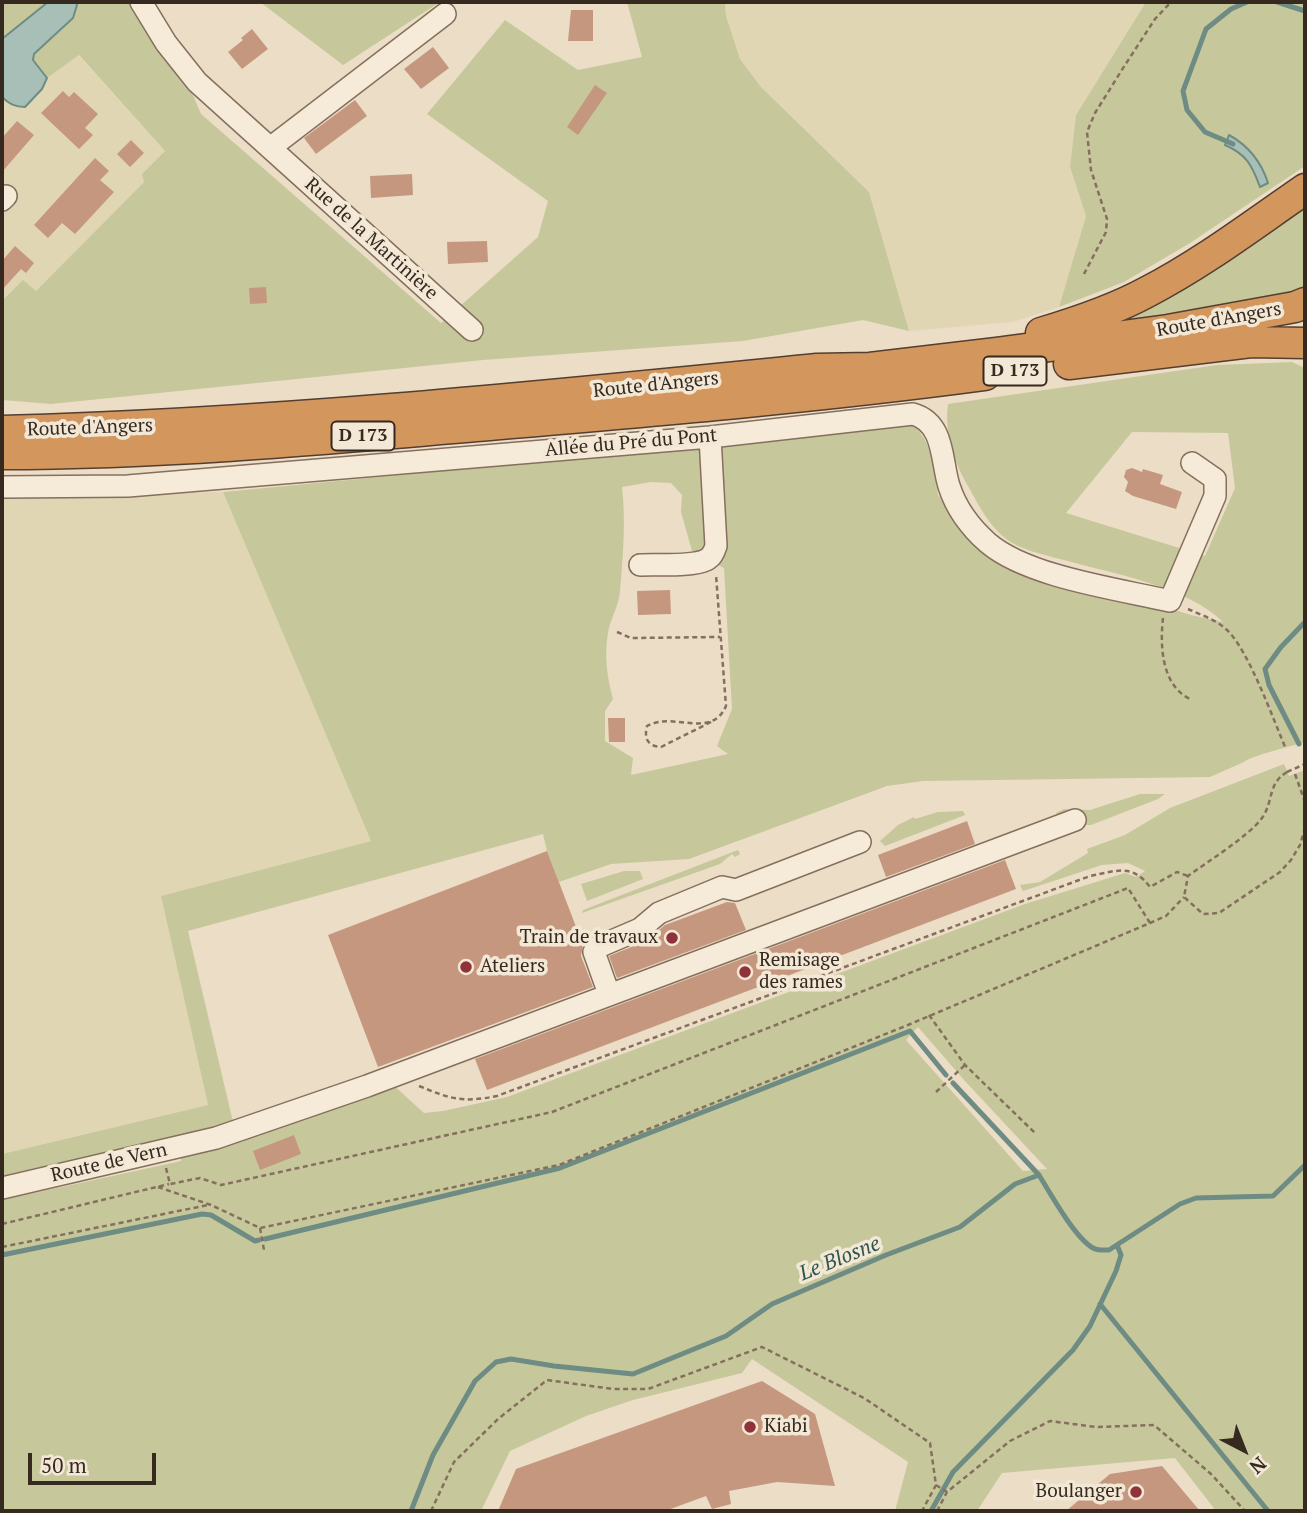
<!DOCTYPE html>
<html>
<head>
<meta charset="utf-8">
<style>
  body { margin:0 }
  #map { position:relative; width:1307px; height:1513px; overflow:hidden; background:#ebddc6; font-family:"PT Serif",serif }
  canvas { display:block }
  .frame { position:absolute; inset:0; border:4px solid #362920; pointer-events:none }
  .north { position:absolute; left:1209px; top:1415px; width:70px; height:70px; -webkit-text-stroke:5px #f3e8d5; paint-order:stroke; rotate:138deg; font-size:19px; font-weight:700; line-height:28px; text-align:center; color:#362920 }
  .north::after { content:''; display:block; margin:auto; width:24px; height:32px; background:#362920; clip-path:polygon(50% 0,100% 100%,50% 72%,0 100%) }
  .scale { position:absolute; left:28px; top:1453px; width:128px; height:32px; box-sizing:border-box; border:4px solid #362920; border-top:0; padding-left:9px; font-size:21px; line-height:24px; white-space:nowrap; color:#362920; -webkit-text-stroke:5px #f3e8d5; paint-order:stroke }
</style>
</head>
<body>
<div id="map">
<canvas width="1307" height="1513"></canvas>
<div class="frame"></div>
<div class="north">N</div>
<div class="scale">50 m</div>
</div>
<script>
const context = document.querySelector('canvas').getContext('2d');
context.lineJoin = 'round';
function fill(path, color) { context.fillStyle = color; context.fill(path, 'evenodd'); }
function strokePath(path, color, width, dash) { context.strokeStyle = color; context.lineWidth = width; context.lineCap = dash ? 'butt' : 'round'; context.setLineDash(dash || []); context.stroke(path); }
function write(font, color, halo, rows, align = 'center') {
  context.font = font + ' "PT Serif",serif'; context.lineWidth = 7; context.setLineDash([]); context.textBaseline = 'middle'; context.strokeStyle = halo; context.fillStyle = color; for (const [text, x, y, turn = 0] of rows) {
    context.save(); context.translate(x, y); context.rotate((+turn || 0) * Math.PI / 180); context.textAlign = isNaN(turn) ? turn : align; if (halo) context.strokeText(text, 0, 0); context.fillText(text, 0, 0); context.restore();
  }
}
const farmland = new Path2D(`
  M725,2H1146L1076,115L1070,167L1086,216L1059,307L1013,322L909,331L869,192L761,87L740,59L726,16Z
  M78,55L165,151L142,174L144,182L36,291L23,281L2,301V97L8,103L42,89L50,74Z
  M223,492L371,841L161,896L208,1105L2,1154V496Z`);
const green = new Path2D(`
  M2,2H48L2,39Z
  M76,2H136L187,81L201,114L441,323L538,237L548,201L427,114L505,20L578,70L642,57L627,2H725L726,16L740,59L761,87L869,192L909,331L863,320L743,341L483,360L51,404L2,400V301L23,280L36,291L144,182L142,174L165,151L79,55L47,78L33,59L34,54C48,40 78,23 76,2Z
  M260,2H440L343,65Z
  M1146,2H1305V166L1190,243L1124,282L1059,307L1086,216L1070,167L1076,115Z
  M1305,198V288L1291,295L1106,326Z
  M1292,362L1305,368V742C1293,746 1250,756 1244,762L1210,777L923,781L887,786L689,859L611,864L559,882L547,851L543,834L188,931L233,1122L214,1129L2,1179V1154L208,1105L161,896L371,841L223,492L578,458L912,421L925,440L933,459L938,495L962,526L994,554L1191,615L1223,622C1187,586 1110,573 1060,559C1041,554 1021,550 1005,538C989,526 978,504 968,486C954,462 944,432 948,404L1217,365ZM1132,432L1228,433L1235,488L1205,556L1066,513ZM651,482L671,483L682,495L681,512L692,551L724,568L732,709L717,746L728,754L631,775L633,758L605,741V711L613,699C607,677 604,656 608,633C610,619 619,606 620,591C623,556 626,522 622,487Z
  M1284,764L1289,776L1305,770V1511H1216L1175,1458L1002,1473L977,1511H895L908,1462L752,1359L742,1373L633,1400L586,1416L510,1451L481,1511H2V1200L181,1161V1156L391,1083L424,1113L443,1111L507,1097L1025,904L1125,873L1136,877L1145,871L1128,863L1102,865L1023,891L1020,885L1040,882L1088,853L1087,849L1125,835L1170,808ZM918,1027L964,1080L1047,1169L1023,1171L906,1040Z
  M1140,794H1165L1158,799L1091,825H1082L1059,819L1056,813L1064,809L1090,810Z
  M963,811L965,815L885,846L880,841L898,825L914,817L915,819L938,812Z
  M738,850L740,854L735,857L732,854L720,864L582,913L583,910Z
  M624,871H640L643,879L587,901L581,884Z`);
const water = new Path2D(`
  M48,2H76L77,5L73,18L34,54L33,60L47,78L42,89L25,107C15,107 9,104 2,97V39Z
  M1229,135C1249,146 1261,161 1268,183L1260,187C1252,165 1246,154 1225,145Z`);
const stream = new Path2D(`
  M1277,2L1305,11
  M1233,144L1205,132L1187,110L1183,91L1206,29L1231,9L1247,2
  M1299,744L1269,685L1265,669L1281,647L1305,622
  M953,1083L1039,1175
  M265,1239L560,1168L910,1031L946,1075
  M2,1255L202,1214L211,1215L255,1241L259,1240
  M1100,1304L1268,1511
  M411,1511L433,1455L475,1381L496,1362L511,1359L554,1366L633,1374L726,1336L772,1304L886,1255L960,1227L1015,1184L1039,1175C1050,1193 1075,1238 1093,1248C1098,1251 1103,1250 1109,1250L1180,1204L1196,1198L1273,1196L1305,1165
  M931,1511L953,1472L1073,1350L1090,1326L1116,1271L1121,1255L1117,1245`);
const building = new Path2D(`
  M571,10H593V41H568Z
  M252,29L268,49L242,69L228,52L243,40L241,38Z
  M433,47L449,68L421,89L404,69Z
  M595,85L607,93L578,135L567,127Z
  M63,91L69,97L74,92L98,114L85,128L93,135L79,149L41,113Z
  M355,100L367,116L316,154L304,138Z
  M17,121L34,135L2,172V138Z
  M131,140L144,153L130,167L117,154Z
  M95,158L109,171L100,180L114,192L75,234L62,223L48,238L34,225Z
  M412,174L413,195L371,198L370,176Z
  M487,241L488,262L448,264L447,242Z
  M15,246L34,263L26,273L21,269L2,290V261Z
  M266,287L267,303L250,304L249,288Z
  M1132,468L1142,472L1143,469L1163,475L1160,484L1182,492L1176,509L1133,496L1125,491L1128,482L1124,477L1126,470Z
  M670,590L671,614L638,615L637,591Z
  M608,718H625V742H609Z
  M967,821L975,844L886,877L878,855Z
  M547,851L583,945L581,956L593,987L378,1067L328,935Z
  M1005,860L1016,889L487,1090L475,1059Z
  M727,902L735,903L746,930L617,978L609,956L646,941L665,925Z
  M294,1135L301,1154L260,1170L253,1151Z
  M762,1381L815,1414L835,1486L777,1482L729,1491L731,1504L712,1509L706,1496L665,1511H498L516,1469Z
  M1162,1466L1200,1511H1066L1110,1474Z`);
const path = new Path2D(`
  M1084,274L1106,232L1107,219L1091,170L1087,132L1095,113L1125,65L1155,19L1171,2
  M1188,609C1201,615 1217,620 1227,630C1249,651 1273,719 1286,749
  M1163,618C1160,645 1161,685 1190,699
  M617,632L631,638L720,637
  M711,722L661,747C647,746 644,738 647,726C674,711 711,740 726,706L716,575
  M1287,772C1267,784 1274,801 1262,818C1249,836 1207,862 1188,876L1184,897L1203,914L1219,913L1280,872L1291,860L1300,845L1305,828
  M1295,774L1305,802
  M929,1015L965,1065L1035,1133
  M419,1086C451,1099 462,1103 497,1096L1090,876C1116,871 1132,863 1150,887L1177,872L1188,876
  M936,1092L965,1065
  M166,1168L170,1184L200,1178L221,1185L552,1112L1128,888L1150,923
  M158,1187L211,1205L260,1228L559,1165L908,1025L1150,923L1166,916L1184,897
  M2,1224L169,1184
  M260,1228L264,1250
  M2,1247L208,1205
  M936,1485L947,1492
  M431,1511L454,1462L498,1419L547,1380L613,1389H648L762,1347L864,1398L930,1443L936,1485L922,1511
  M937,1511L947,1492L1010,1441L1050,1421L1096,1427L1154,1425L1211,1474L1245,1511`);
const minor = new Path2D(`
  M141,2L166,43L197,82L472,330
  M270,148L445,14
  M2,200L6,196
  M2,487L128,486L710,437L913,414C945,423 941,461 949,486C956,508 971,528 988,543C1028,577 1118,589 1170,601L1215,496V479L1192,463
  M640,565C657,564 691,567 706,560C712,557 714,552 716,546L710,437
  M609,994L594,952L598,947L640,929L659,913L722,887L736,890L860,842
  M2,1188L216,1138L367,1086L1075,820`);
const highway = new Path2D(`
  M1041,333C1078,322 1114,310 1147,292C1203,263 1254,224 1305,189
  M1069,364L1251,342L1305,343
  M2,431C275,424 546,396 817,369L870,368L997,353L1168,330L1295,307L1305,303
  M2,454C165,454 327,439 489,425C654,411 820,397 985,375`);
const pathBridge = new Path2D(`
  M1287,772L1305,764`);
const markers = [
  [672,938,7,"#8f3239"],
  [466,967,7,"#8f3239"],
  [745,972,7,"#8f3239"],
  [750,1427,7,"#8f3239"],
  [1136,1492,7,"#8f3239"]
];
const shields = [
  [1015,371,63],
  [363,436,63]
];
const shieldNames = [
  ["D 173",1015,371],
  ["D 173",363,436]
];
const streetNames = [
  ["Rue de la Martinière",371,239,42],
  ["Route d'Angers",1219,320,-10],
  ["Route d'Angers",656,385,-6],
  ["Route d'Angers",90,428,-2],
  ["Allée du Pré du Pont",631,443,-5],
  ["Route de Vern",109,1163,-13]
];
const poiNames = [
  ["Train de travaux",658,938,"right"],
  ["Remisage",759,961],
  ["des rames",759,983],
  ["Ateliers",480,967],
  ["Kiabi",764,1427],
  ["Boulanger",1122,1492,"right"]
];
const waterNames = [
  ["Le Blosne",840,1259,-22]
];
fill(farmland, '#e0d6b4');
fill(green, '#c6c89b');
fill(water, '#a7bfb6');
strokePath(water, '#6e8c83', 2);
strokePath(stream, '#6e8c83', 5);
fill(building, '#c6977f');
strokePath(minor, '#856f5d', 24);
strokePath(highway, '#533e31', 33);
strokePath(path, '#856f5d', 2.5, [5, 3.5]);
strokePath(minor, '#f6ebd9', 21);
strokePath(highway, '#d3975d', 30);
strokePath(pathBridge, '#856f5d', 2.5, [5, 3.5]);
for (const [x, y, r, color] of markers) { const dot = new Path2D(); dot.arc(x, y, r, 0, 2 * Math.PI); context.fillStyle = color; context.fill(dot); strokePath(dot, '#f3e8d5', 2.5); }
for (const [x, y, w] of shields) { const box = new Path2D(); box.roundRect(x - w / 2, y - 14.5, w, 29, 5); context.fillStyle = '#f3e8d5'; context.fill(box); strokePath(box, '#362920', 2); }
write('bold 18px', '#362920', null, shieldNames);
write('19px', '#362920', '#f3e8d5', streetNames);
write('19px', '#362920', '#f3e8d5', poiNames, 'left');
write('italic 21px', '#305550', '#f3e8d5', waterNames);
</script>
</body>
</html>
